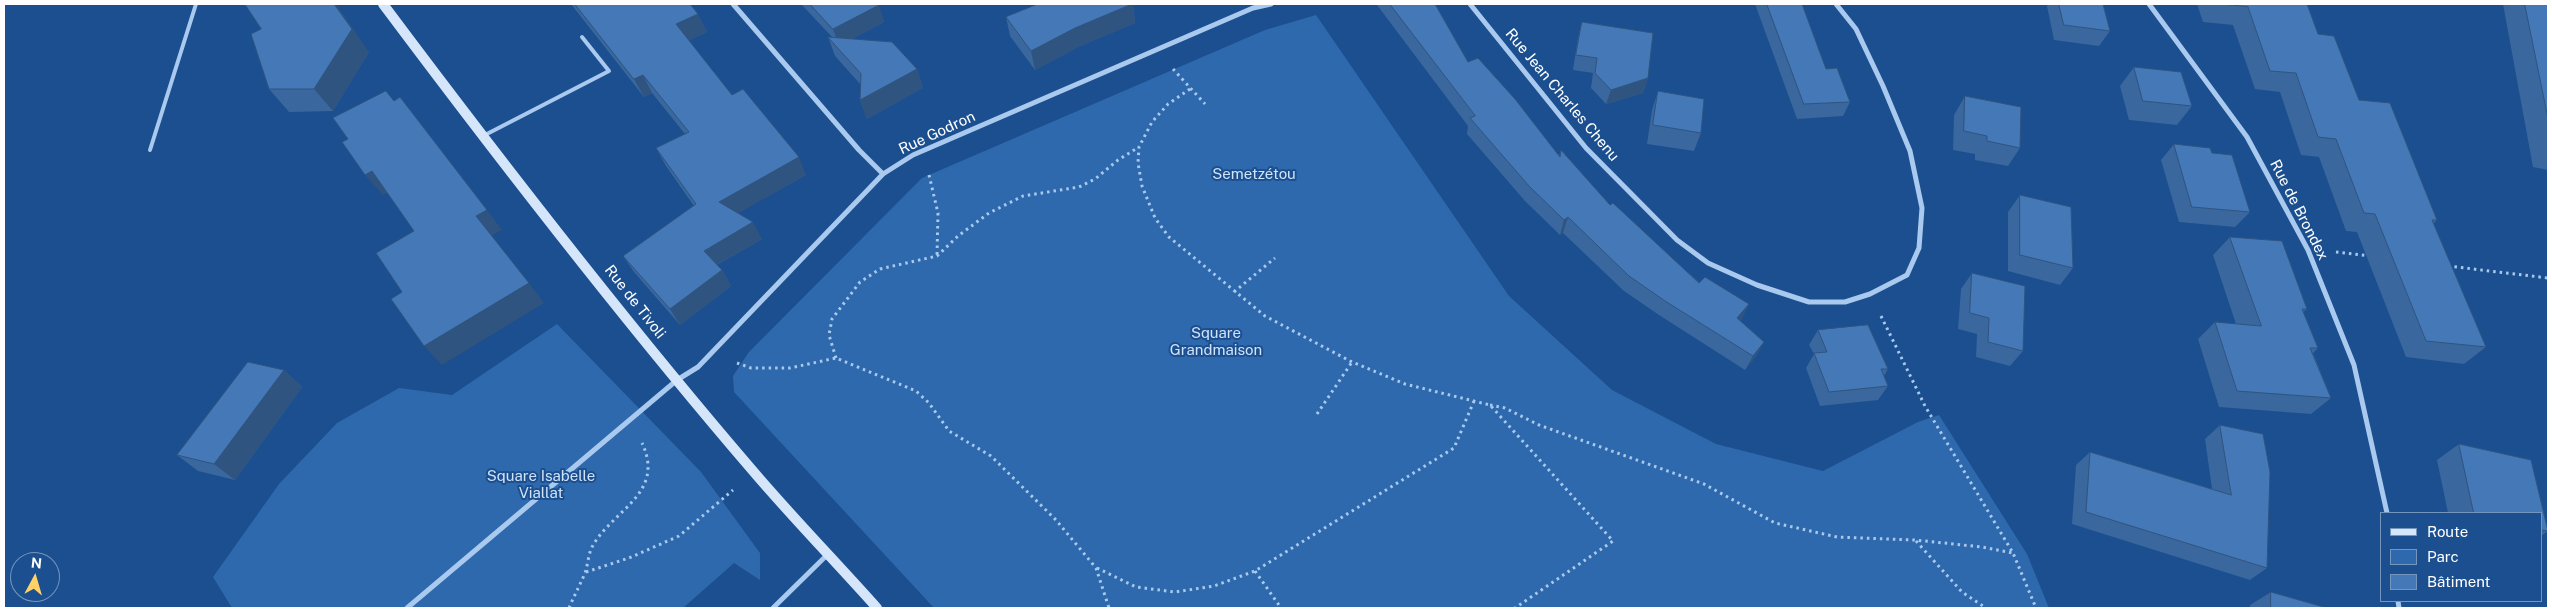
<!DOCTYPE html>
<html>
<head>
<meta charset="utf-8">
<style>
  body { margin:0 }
  #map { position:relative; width:2552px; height:612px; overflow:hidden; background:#1b4f8f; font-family:"Public Sans",sans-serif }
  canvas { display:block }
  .frame { position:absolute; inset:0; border:5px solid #fff; pointer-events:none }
  .legend { position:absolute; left:2380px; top:512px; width:162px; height:90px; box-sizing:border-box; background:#1b4f8f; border:1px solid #7695bc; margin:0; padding:6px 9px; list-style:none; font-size:15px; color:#fff }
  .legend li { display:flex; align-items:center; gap:10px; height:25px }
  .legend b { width:25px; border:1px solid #7695bc }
  .north { position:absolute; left:10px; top:552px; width:50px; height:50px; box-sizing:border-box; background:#1b4f8f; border:1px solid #7695bc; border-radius:50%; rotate:6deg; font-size:14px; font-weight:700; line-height:20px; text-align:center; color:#fff }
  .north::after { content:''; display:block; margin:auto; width:18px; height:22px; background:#ffd166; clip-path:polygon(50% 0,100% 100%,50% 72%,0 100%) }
</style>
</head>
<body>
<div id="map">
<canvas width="2552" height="612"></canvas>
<div class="frame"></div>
<ul class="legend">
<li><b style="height:6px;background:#d6e6fa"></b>Route</li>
<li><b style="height:14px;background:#2e69ad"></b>Parc</li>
<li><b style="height:14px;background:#4478b7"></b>Bâtiment</li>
</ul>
<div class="north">N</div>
</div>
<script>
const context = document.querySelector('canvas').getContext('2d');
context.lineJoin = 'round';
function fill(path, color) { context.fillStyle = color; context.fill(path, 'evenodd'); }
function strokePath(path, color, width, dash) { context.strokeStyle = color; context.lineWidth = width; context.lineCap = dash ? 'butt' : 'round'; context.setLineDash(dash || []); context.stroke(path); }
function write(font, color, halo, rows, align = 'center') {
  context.font = font + ' "Public Sans",sans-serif'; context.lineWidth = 4; context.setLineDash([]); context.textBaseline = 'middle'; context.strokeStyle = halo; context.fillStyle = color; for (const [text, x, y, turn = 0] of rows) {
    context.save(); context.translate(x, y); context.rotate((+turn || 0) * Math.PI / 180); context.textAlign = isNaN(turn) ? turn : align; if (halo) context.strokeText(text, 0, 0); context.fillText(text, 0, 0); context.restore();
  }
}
const green = new Path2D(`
  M1316,15L1509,296L1612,390L1716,444L1823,471L1918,422L1939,415L2027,554L2049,608H934L734,392L733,376L749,352L922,178L1265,30Z
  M557,324L701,472L760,553V580L734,563L683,608H232L213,577L279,484L337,423L399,388L452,395Z`);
const path = new Path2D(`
  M1173,69L1205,104
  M1190,89L1168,104L1152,122L1139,147L1138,163L1142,186L1155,218L1169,237L1265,316L1352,362L1405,384L1490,405L1613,541L1515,608
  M929,175L938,213L937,255
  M2336,252L2370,256
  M2448,266L2548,278
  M1234,292L1275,258
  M1881,316L1925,406L2013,553L2036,608
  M836,358L829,335L832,319L860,282L880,269L937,256L958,236L989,213L1023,196L1079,187L1095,179L1118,160L1139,147
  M737,363L751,368H790L836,358L916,391L929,403L949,431L991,456L1056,520L1096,568L1109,608
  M1490,405L1505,408L1539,425L1704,484L1775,523L1837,537L1915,540L1982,547L2013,553
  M1317,414L1352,362
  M1916,541L1962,592L1986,608
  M1097,568L1136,587L1175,592L1214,586L1255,571L1454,448L1474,401
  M1255,571L1281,608
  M586,572L629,558L679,536L733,490
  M569,608C574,596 580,585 585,573C588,565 588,555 592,547C612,510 666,494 642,443`);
const lane = new Path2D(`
  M483,136L609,71L582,37
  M150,150L196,4`);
const street = new Path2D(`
  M733,4L859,150L883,174
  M1470,4L1586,148L1677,240L1708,263L1757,285L1809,302H1845L1870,294L1907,275L1919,248L1922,208L1910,151L1883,86L1856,29L1836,4
  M2149,4L2247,137L2308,250L2354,365L2387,513
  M2398,601L2399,608
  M407,608L677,380L698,367L883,174L913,155L1253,8L1271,4
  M773,608L828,554`);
const secondary = new Path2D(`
  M383,4C502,163 624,321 753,471C793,518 836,562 877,608`);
const wall = new Path2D(`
  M571,4H690L707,32L688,41L732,95L806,175L738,213L762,239L717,265L722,270L731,286L680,325L634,272L623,256L694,206L666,166L656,148L685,134L652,93L644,97Z
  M801,4H878L884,22L852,39L917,69L923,88L867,119L860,100L861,85L835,56L828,37H832Z
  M1133,4L1135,23L1078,47L1035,70L1010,36L1006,17Z
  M1377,4H1435L1468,62L1559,156L1561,150L1610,205L1742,319L1740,321L1764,342L1756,356L1745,370L1659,315L1624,291L1563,233L1560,235L1525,201L1467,134L1468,126L1377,5Z
  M1755,4H1802L1826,69L1850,102L1843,116L1797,119Z
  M2048,4H2103L2110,31L2099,46L2054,40L2047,6Z
  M2197,4H2307L2318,34L2359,100L2437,220L2433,224L2486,347L2464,364L2406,357L2357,232L2346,231L2319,157L2301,155L2280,92L2255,89L2233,25L2203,22Z
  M2503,4H2548V170L2533,167Z
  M1582,22L1648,78L1643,93L1606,104L1591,88L1593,73L1573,70L1578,37Z
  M369,52L333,111L289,112L269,89Z
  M2134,67L2192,106L2177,125L2129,120L2120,86Z
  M1658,91L1701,133L1694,151L1647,144L1652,110Z
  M1965,96L2020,148L2008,166L1975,160V154L1953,150L1954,115Z
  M2174,144L2212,153L2250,212L2235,227L2179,222L2161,160Z
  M2020,195L2073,268L2060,285L2008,271V212Z
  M2230,237L2307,309L2303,312L2318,348L2313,353L2331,398L2311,414L2219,407L2198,339L2215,322L2236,324L2213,255Z
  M1972,273L2023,351L2010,366L1976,357L1977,334L1958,329L1961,289Z
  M1818,330L1888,369L1884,376L1888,386L1878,400L1820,406L1806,368L1814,354L1809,345Z
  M284,370L302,387L235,480L198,471L177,455Z
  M2220,425L2267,568L2250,580L2072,524L2076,465L2090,452L2212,489L2205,439Z
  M2459,444L2531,460L2548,531L2541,536V513H2448L2437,460Z
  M2271,592L2327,608H2250V605Z`);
const shadedWall = new Path2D(`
  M334,4H336L369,52L333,111L314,89Z
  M1133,4L1135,23L1078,47L1035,70L1031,51L1075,28Z
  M879,5L884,22L839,46L833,29Z
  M698,14L707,32L684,43L676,24Z
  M917,69L923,88L867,119L860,100Z
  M643,75L652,93L644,97L634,79Z
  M1648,78L1643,93L1606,104L1611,90Z
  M799,157L806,175L728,219L719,202Z
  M372,171L389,192L383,195L365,175Z
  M487,210L502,230L491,236L476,216Z
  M1568,217L1563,233L1560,235L1564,220Z
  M753,222L762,239L713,267L704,251Z
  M722,270L731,286L680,325L670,309Z
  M529,283L544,303L442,365L424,346Z
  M1749,304L1742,319L1730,332L1737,318Z
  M1764,342L1756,356L1745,370L1753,356Z
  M284,370L302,387L235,480L214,464Z`);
const building = new Path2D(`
  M245,4H334L352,29L314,89H269L251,34L261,29Z
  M575,4H690L698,14L676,24L732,95L743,89L799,157L719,202L753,222L704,251L722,270L670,309L623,256L696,204L656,148L689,132L643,75L634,79Z
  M810,4H878L879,5L833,29Z
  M1038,4H1132L1075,28L1031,51L1006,17Z
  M1390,4H1435L1468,62L1478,58L1515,99L1560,157L1561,150L1610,205L1613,203L1699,283L1705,277L1749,304L1737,318L1764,342L1753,356L1665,301L1629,276L1568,217L1564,220L1529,186L1470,118L1475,116Z
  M1767,4H1802L1826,69L1837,68L1850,102L1804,104Z
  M2059,4H2103L2110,31L2064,25Z
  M2221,4H2307L2318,34L2334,36L2359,100L2390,103L2437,220H2432L2486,347L2426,341L2375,214L2364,213L2336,139L2318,137L2296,73L2270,71L2248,7Z
  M2525,4H2548V118Z
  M1582,22L1653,33L1648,78L1611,90L1595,73L1597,58L1576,55Z
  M828,37L892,42L917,69L860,100L861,74Z
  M2134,67L2181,72L2192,106L2143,101Z
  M386,91L394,101L400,97L487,210L476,216L529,283L424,346L391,299L402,292L376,253L414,231L372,171L365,175L342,142L348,139L333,118Z
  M1658,91L1704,99L1701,133L1653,125Z
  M1965,96L2021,107L2020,148L1987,141V136L1964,131Z
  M2174,144L2210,148L2212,153L2232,155L2250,212L2192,207Z
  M2020,195L2071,207L2073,268L2020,255Z
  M2230,237L2282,241L2307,309H2302L2318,348H2310L2331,398L2237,391L2215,322L2261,326Z
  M1972,273L2025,286L2023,351L1988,342L1989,318L1970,313Z
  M1868,325L1888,369H1881L1888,386L1829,392L1814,353L1827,352L1818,330Z
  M248,362L284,370L214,464L177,455Z
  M2220,425L2263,434L2270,472L2267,568L2086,512L2090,452L2231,495Z
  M2459,444L2531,460L2548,531L2541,530V513H2474Z
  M2271,592L2327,608H2271Z`);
const streetNames = [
  ["Rue Jean Charles Chenu",1562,95,50],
  ["Rue Godron",937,133,-25],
  ["Rue de Brondex",2299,210,63],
  ["Rue de Tivoli",635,302,52]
];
const parkNames = [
  ["Semetzétou",1254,174],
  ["Square",1216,333],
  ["Grandmaison",1216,350],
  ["Square Isabelle",541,476],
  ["Viallat",541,493]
];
fill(green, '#2e69ad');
strokePath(path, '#a9c9ee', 3, [2.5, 4]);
strokePath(lane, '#a9c9ee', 4);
strokePath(street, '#a9c9ee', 5);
strokePath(secondary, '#d6e6fa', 10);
fill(wall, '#3a679d');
fill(shadedWall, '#305480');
fill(building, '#4478b7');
strokePath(building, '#305480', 1);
write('15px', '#fff', '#1b4f8f', streetNames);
write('15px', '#cfe3fa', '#1b4f8f', parkNames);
</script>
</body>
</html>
